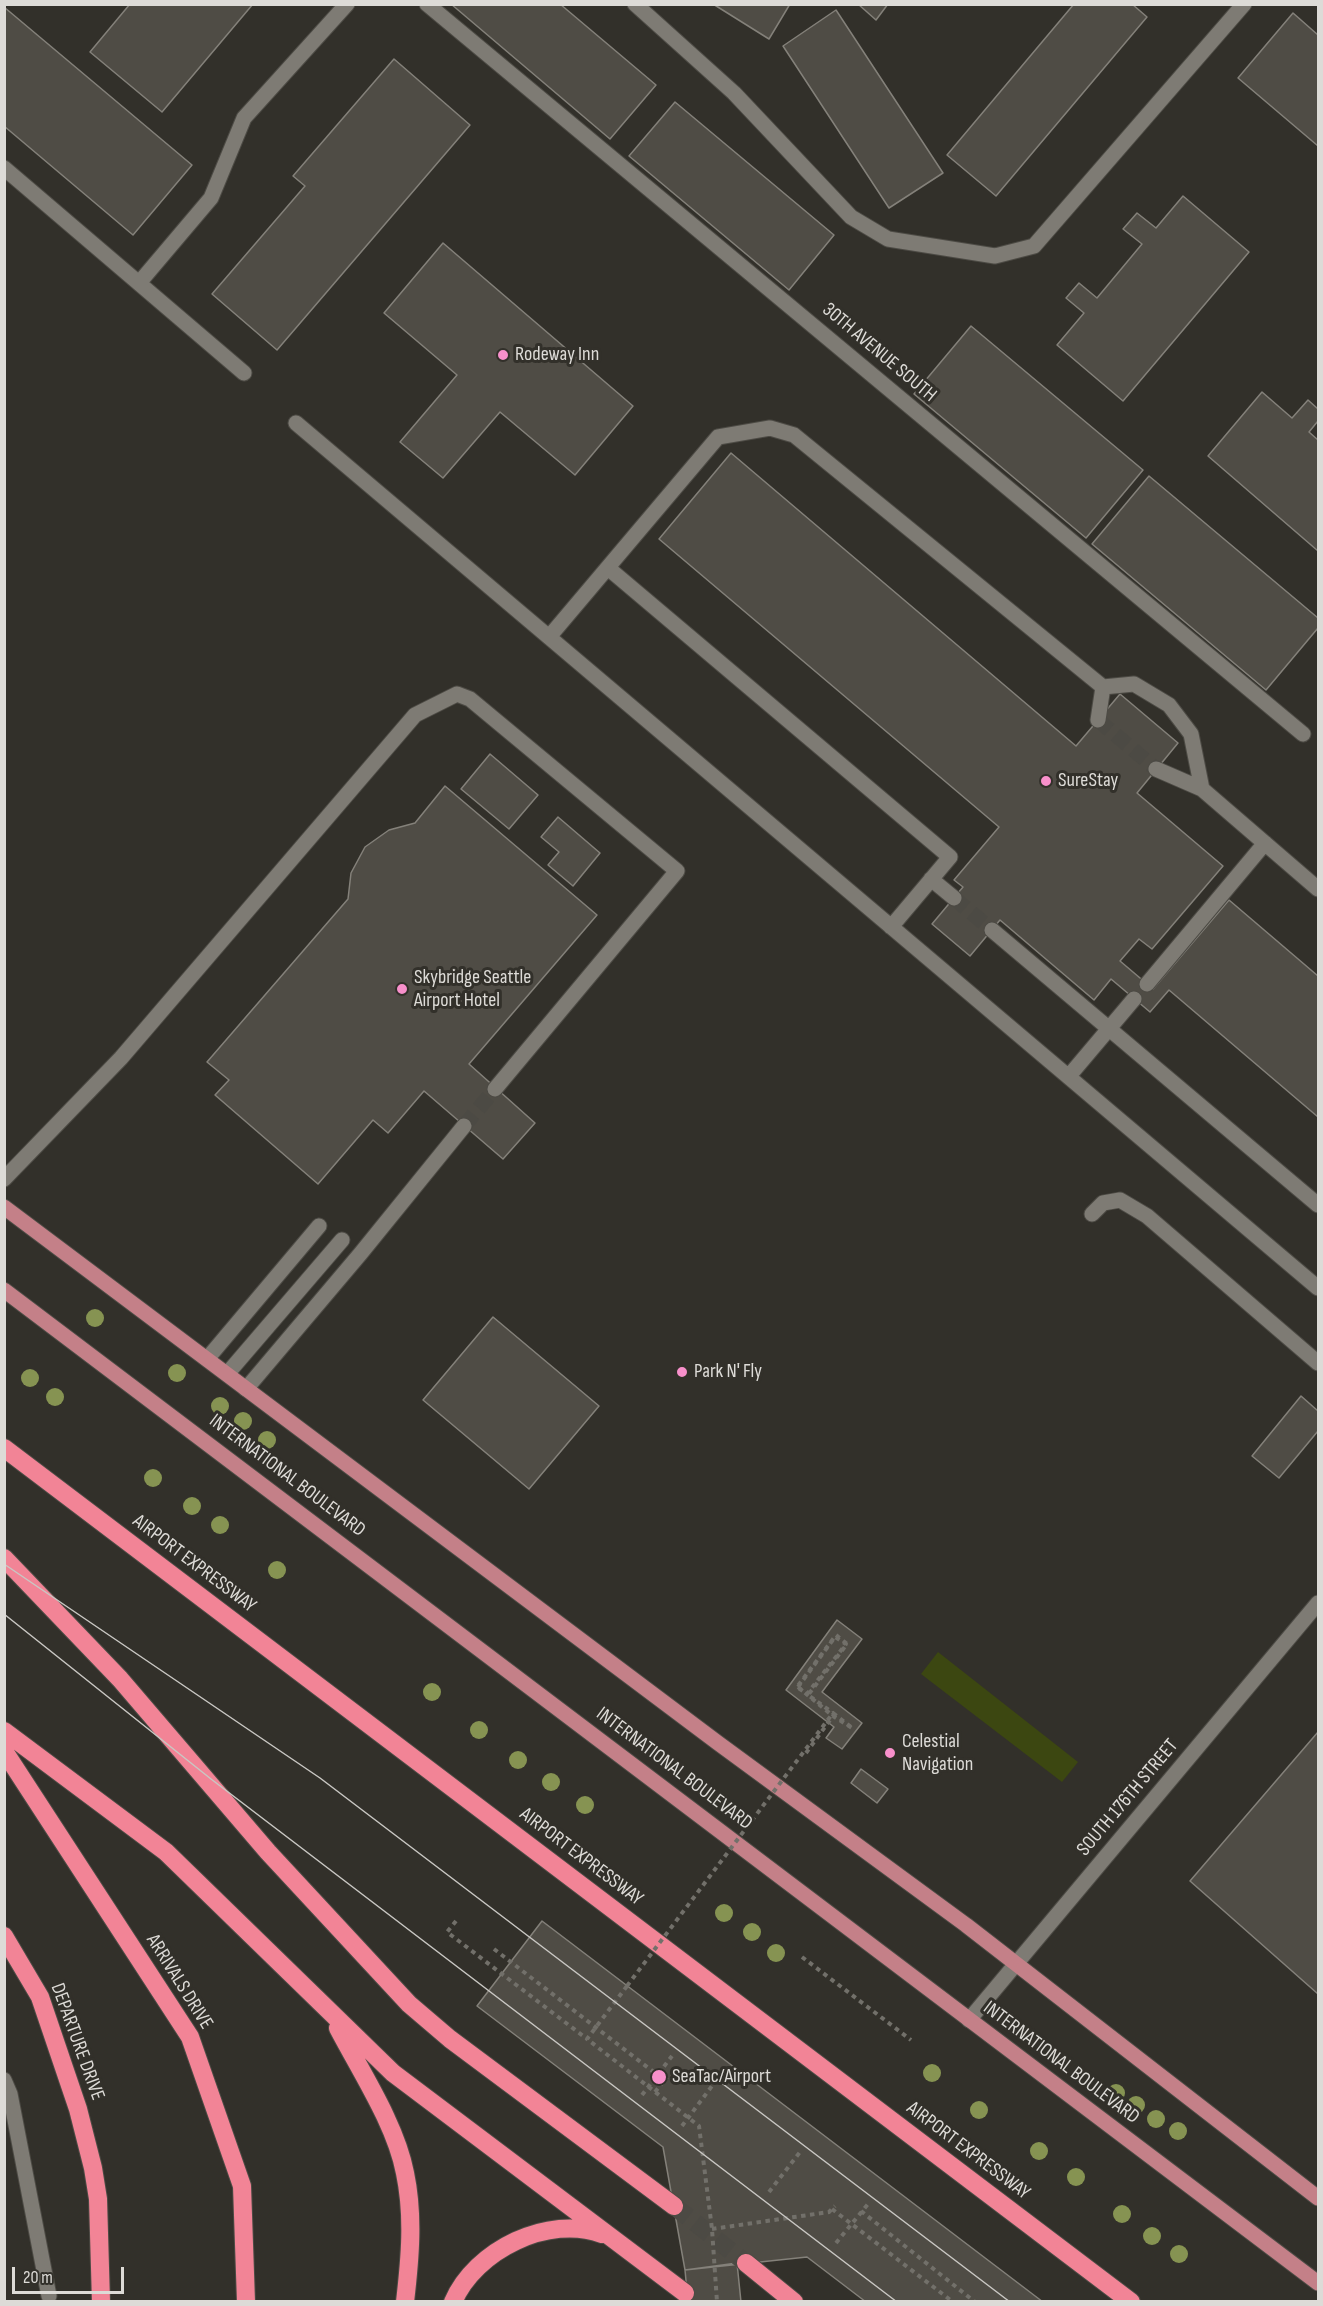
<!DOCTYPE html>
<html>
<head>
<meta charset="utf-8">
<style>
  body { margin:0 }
  #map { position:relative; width:1323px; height:2306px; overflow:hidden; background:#32302a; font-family:"Sofia Sans Condensed",sans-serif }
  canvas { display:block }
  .frame { position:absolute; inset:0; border:6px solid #dddbd7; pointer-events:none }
  .scale { position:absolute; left:12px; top:2267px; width:112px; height:27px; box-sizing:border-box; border:3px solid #dddbd7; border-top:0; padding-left:8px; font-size:18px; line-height:21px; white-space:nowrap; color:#dddbd7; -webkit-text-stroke:4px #32302a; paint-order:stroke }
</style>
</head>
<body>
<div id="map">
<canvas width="1323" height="2306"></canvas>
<div class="frame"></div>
<div class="scale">20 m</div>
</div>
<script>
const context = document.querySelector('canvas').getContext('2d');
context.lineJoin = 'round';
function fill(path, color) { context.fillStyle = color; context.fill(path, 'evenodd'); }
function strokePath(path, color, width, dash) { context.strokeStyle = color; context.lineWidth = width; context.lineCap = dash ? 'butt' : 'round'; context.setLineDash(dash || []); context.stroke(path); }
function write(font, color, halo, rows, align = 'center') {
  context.font = font + ' "Sofia Sans Condensed",sans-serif'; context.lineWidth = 6; context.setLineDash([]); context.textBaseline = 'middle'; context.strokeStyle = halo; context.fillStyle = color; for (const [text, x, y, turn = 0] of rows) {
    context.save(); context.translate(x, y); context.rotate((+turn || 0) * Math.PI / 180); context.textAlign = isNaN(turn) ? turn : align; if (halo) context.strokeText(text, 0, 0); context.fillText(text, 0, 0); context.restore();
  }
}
const green = new Path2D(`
  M938,1652L1078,1762L1062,1782L921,1674Z`);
const building = new Path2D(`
  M130,4H253L162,112L90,52Z
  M451,4H560L656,85L610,139Z
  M713,4H790L769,39Z
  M858,4H888L876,20Z
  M1074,4H1132L1147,17L996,196L947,155Z
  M4,7L192,165L133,235L4,126Z
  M836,10L943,173L889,208L783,46Z
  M1293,13L1318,35V146L1238,78Z
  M394,59L470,125L277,350L212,294L305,186L293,176Z
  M675,102L834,235L789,290L629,156Z
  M1183,196L1249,252L1123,401L1057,345L1084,313L1066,298L1079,283L1097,298L1142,244L1123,229L1137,213L1156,228Z
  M443,243L633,406L575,475L500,412L443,478L400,442L457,375L384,313Z
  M971,326L1143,470L1086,538L914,394Z
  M1262,392L1292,418L1308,400L1318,409V421L1309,432L1318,440V551L1208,456Z
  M731,453L1076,746L1120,694L1178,743L1137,793L1223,866L1152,949L1139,939L1120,961L1153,989L1229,900L1318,976V1117L1169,990L1150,1012L1111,979L1094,1000L1000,920L970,956L932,924L963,887L954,880L999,827L659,539Z
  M1149,476L1318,618V628L1266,690L1092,544Z
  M490,754L538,795L509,829L461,789Z
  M445,786L597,915L469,1064L535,1123L503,1159L424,1091L388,1133L373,1120L318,1184L215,1095L229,1080L207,1062L348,899L351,873L365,847L389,830L415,823Z
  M558,817L600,853L573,886L548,865L559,852L541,837Z
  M493,1317L599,1406L529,1489L423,1400Z
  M1301,1396L1318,1411V1431L1279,1478L1252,1456Z
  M837,1620L862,1639L822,1692L862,1723L842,1749L826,1738L834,1727L786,1690Z
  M1318,1732V1994L1190,1881Z
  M861,1769L888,1789L877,1803L851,1783Z
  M542,1921L1043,2302H866L807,2257L685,2270L663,2147L477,2006Z
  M737,2263L741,2302H688L685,2270Z`);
const minorTunnel = new Path2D(`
  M1098,720L1156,769
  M954,898L992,930
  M464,1126L495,1089`);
const highwayTunnel = new Path2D(`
  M674,2206L746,2263`);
const path = new Path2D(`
  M798,1687L833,1716
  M806,1753L833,1716L852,1728
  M456,1921L447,1932L587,2039
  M494,1949L664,2080
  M802,1957L911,2040
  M627,1986L587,2039L699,2126L712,2229L717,2302
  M655,2092L667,2077
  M642,2095L672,2056
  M682,2126L712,2086
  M769,2192L800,2152
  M832,2209L953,2302
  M861,2211L975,2302
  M712,2229L829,2212L835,2206
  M836,2243L868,2204`);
const minor = new Path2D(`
  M427,4L1303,734
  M635,4L734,93L851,217L888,239L995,256L1034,246L1244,4
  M4,168L244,373
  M139,283L211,198L244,118L347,4
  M296,423L1318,1288
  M608,568L950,857L891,927
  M549,637L718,437L770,428L794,435L1103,687L1134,684L1169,705L1191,734L1202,789L1318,889
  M1098,720L1103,687
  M1156,769L1202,789
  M931,879L954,898
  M992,930L1318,1205
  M1147,984L1265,843
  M1069,1076L1134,999
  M4,1179L121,1058L415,715L457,694L470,699L677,871L495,1089
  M1092,1214L1103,1203L1120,1200L1147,1216L1318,1363
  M207,1359L319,1226
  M227,1374L342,1240
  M246,1389L361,1253L464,1126
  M969,2020L1318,1603
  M4,2080L10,2094L49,2296`);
const major = new Path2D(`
  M4,1207L718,1743L966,1925L1318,2198
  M4,1290L1318,2283`);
const highway = new Path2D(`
  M4,1448L1131,2302
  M4,1558L120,1679L268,1852L409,2004L450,2039L674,2206
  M4,1731L166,1852L393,2073L685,2293
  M4,1751L190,2037L242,2186L246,2302
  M4,1936L40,1997L78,2109L93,2168L98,2199L101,2302
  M338,2028C361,2072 396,2125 405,2173C414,2216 410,2259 405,2302
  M746,2263L794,2302
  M453,2302C475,2250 549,2214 602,2234`);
const tram = new Path2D(`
  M4,1564L320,1778L1010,2302
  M4,1614L211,1779L897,2302`);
const pathBridge = new Path2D(`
  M798,1687L835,1637L846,1644L807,1694L797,1687L836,1635L847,1644L808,1695L833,1713
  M627,1986L833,1713L852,1728`);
const trees = [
  [95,1318],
  [177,1373],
  [30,1378],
  [55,1397],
  [220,1406],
  [243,1421],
  [267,1440],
  [153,1478],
  [192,1506],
  [220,1525],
  [277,1570],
  [432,1692],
  [479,1730],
  [518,1760],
  [551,1782],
  [585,1805],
  [724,1913],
  [752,1932],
  [776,1953],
  [932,2073],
  [1116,2093],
  [1136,2105],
  [979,2110],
  [1156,2119],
  [1178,2131],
  [1039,2151],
  [1076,2177],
  [1122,2214],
  [1152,2236],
  [1179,2254]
];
const markers = [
  [503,355,6,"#f890cb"],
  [1046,781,6,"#f890cb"],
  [402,989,6,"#f890cb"],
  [682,1372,6,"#f890cb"],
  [890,1753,6,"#f890cb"],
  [659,2077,8,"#f890cb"]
];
const streetNames = [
  ["30TH AVENUE SOUTH",879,353,40],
  ["INTERNATIONAL BOULEVARD",287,1476,37],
  ["AIRPORT EXPRESSWAY",194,1564,37],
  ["INTERNATIONAL BOULEVARD",674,1769,37],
  ["SOUTH 176TH STREET",1128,1798,-50],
  ["AIRPORT EXPRESSWAY",581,1857,37],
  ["ARRIVALS DRIVE",179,1982,58],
  ["DEPARTURE DRIVE",77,2042,70],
  ["INTERNATIONAL BOULEVARD",1061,2063,37],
  ["AIRPORT EXPRESSWAY",968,2151,37]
];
const poiNames = [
  ["Rodeway Inn",515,355],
  ["SureStay",1058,781],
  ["Skybridge Seattle",414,978],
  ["Airport Hotel",414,1001],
  ["Park N' Fly",694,1372],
  ["Celestial",902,1742],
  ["Navigation",902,1765],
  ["SeaTac/Airport",672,2077]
];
fill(green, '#3c4711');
fill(building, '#4f4c45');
strokePath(building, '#84817a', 1.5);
strokePath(minorTunnel, '#4c4a44', 15, [15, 8]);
strokePath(highwayTunnel, '#4c4a44', 18, [18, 9]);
strokePath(minor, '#4d4b45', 17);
strokePath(major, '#4d4b45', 17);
strokePath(highway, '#4d4b45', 20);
strokePath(path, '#72706a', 4, [4.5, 4.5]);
strokePath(minor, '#7e7b74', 15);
strokePath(major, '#c48088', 15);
strokePath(highway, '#f28496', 18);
strokePath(tram, '#c9c7c3', 1.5);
strokePath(pathBridge, '#72706a', 4, [4.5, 4.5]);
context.fillStyle = '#869352';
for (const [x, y] of trees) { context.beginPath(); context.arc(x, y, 9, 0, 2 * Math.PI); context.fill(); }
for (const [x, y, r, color] of markers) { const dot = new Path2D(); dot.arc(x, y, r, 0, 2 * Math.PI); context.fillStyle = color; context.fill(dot); strokePath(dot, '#32302a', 2); }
write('20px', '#dddbd7', '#32302a', streetNames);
write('20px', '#dddbd7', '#32302a', poiNames, 'left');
</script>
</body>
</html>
